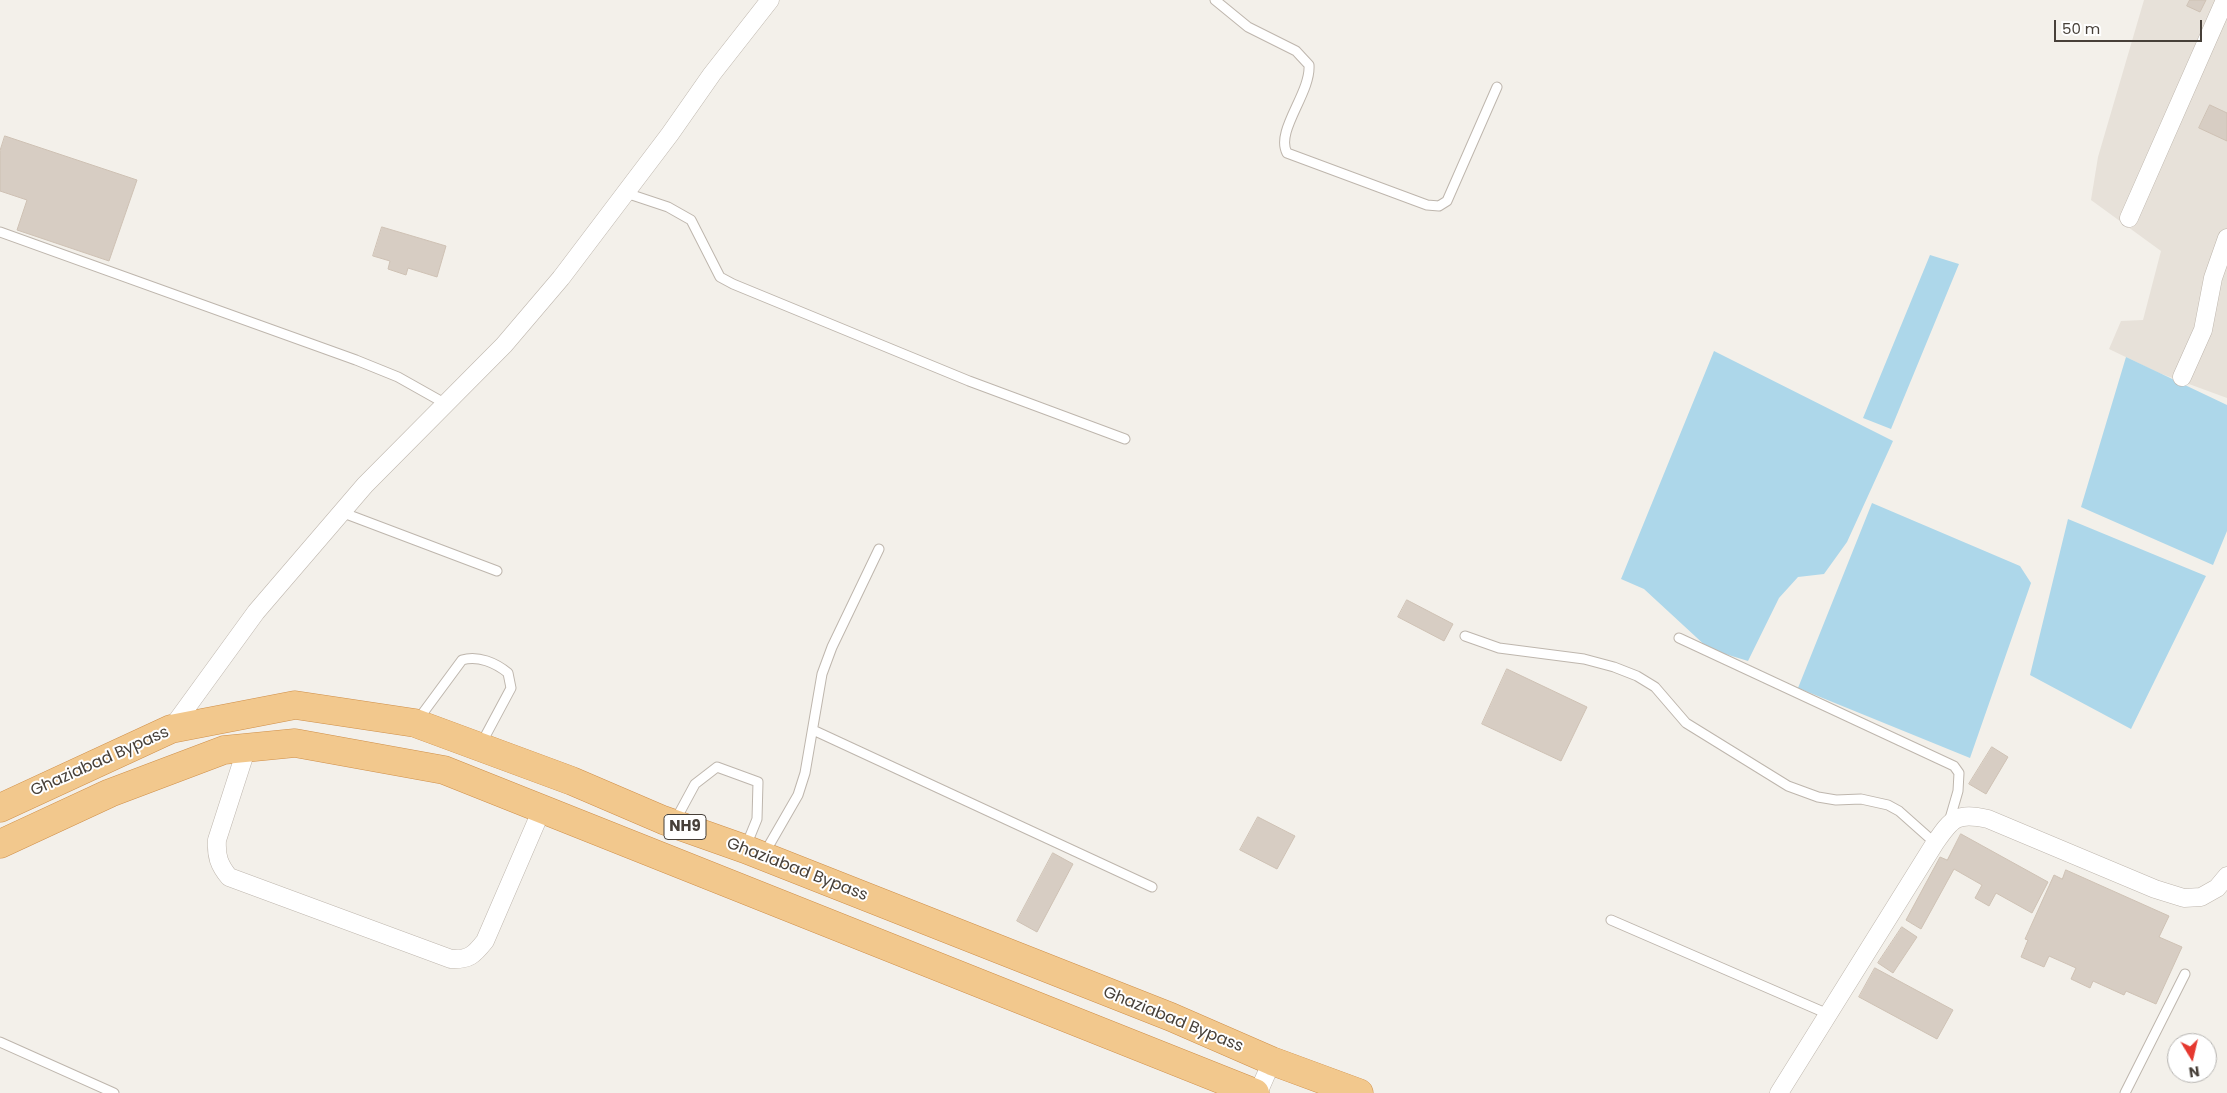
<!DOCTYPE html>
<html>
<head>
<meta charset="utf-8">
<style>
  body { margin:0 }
  #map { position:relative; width:2227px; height:1093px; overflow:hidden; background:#f3f0ea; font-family:Poppins,sans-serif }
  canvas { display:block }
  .north { position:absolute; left:2167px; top:1033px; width:50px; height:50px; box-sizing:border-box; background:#fff; border:1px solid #b5b3b0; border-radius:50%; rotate:171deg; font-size:14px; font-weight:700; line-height:20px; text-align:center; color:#474039 }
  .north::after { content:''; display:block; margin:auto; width:18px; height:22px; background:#e5382f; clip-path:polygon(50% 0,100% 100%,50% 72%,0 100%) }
  .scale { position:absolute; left:2054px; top:20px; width:148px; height:22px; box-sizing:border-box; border:2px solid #474039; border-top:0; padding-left:6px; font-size:15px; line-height:18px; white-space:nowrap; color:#474039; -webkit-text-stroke:4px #fff; paint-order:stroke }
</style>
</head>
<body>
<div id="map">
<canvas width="2227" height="1093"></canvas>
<div class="north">N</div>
<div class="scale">50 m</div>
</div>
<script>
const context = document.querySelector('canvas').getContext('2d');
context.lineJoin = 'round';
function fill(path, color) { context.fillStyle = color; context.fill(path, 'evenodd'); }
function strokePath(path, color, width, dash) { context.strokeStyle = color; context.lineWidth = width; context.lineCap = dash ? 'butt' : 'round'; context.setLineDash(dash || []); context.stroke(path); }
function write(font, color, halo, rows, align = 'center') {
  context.font = font + ' Poppins,sans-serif'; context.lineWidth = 4; context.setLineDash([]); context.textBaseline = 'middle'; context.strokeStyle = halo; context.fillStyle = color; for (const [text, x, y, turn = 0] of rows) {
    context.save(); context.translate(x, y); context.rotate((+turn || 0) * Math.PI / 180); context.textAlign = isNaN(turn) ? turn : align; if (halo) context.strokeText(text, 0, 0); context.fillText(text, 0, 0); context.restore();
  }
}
const residential = new Path2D(`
  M2144,0H2227V398L2159,373L2109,349L2121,321L2143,320L2161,251L2091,200L2098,157Z`);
const water = new Path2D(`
  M1930,255L1959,264L1891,429L1863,418Z
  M1714,351L1893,441L1847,542L1824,574L1798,577L1779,598L1748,661L1709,649L1644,589L1621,579Z
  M2126,357L2227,405V531L2213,565L2081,507Z
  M1872,503L2020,566L2031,583L1970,758L1798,688Z
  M2068,519L2206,576L2131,729L2030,675Z`);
const building = new Path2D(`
  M2190,0H2206L2200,12L2187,6Z
  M2210,105L2227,113V141L2199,128Z
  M5,136L137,180L109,261L17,230L27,200L0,191V151Z
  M382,227L446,246L437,277L408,268L406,275L388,269L390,261L373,256Z
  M1407,600L1453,624L1444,641L1398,617Z
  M1507,669L1587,707L1561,761L1482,724Z
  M1992,747L2008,757L1986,794L1969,784Z
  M1258,817L1295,836L1277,869L1240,850Z
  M1961,834L2048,882L2032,913L1996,893L1989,906L1975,898L1982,885L1954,869L1921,929L1906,920L1940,857L1947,860Z
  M1053,853L1073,864L1037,932L1017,921Z
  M2066,870L2169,916L2159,937L2182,947L2156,1004L2126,991L2124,995L2093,981L2090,988L2071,979L2076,968L2049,956L2044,967L2021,957L2028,940L2025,939L2054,875L2062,879Z
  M1902,927L1917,937L1893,973L1878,963Z
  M1875,968L1953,1010L1937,1039L1859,997Z`);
const service = new Path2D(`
  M1215,0L1248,27L1296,51L1309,65C1311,93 1275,131 1287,153L1427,205L1439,206L1447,201L1497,87
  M626,193L668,207L691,220L720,277L733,284L969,381L1125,439
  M0,232L356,360L398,377L446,404
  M341,512L497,571
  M1465,636L1499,648L1584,659L1614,667L1637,676L1655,687L1686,723L1788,786L1818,797L1836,800L1861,799L1888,805L1899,811L1935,843
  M1679,638L1954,766L1959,773L1958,791L1949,822
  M417,721L462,660C478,655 496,663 508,673L511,688L481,744
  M813,730L1152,887
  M675,821L695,784L717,767L758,782L757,819L746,846
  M764,854L798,795L805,773L822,674L832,647L879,549
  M1611,920L1828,1014
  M0,1042L114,1093
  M2125,1093L2185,974`);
const minor = new Path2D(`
  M2129,218L2225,0
  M2182,377L2203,330L2213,278L2227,238
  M171,729L256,612L365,485L504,345L561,278L670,134L712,74L770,0
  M247,747L217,840C216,856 219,865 229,877L451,959C469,960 474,955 485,941L542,809
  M1258,1093L1272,1061
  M1779,1093L1935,843C1952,818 1957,812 1988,819L2155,889L2184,898L2201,897L2217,888L2227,876`);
const trunk = new Path2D(`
  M0,808L171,729L295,705L415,723L572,781L663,820L745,849L1171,1017L1272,1061L1359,1093
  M0,844L110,793L224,750L295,743L444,770L1255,1093`);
const shields = [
  [685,827,42]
];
const shieldNames = [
  ["NH9",685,827]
];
const streetNames = [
  ["Ghaziabad Bypass",100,762,-24],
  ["Ghaziabad Bypass",797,870,21],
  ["Ghaziabad Bypass",1173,1020,22]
];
fill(residential, '#e7e1d9');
fill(water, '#add7ea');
fill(building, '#d7cdc3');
strokePath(building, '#cec1b4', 1);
strokePath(service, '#beb6ad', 11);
strokePath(minor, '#beb6ad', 19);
strokePath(trunk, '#cf8f49', 29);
strokePath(service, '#fff', 9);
strokePath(minor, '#fff', 18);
strokePath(trunk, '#f2c88d', 28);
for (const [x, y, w] of shields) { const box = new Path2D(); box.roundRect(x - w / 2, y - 12.5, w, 25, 4); context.fillStyle = '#fff'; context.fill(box); strokePath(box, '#474039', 1); }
write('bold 15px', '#474039', null, shieldNames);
write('16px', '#474039', '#fff', streetNames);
</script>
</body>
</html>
